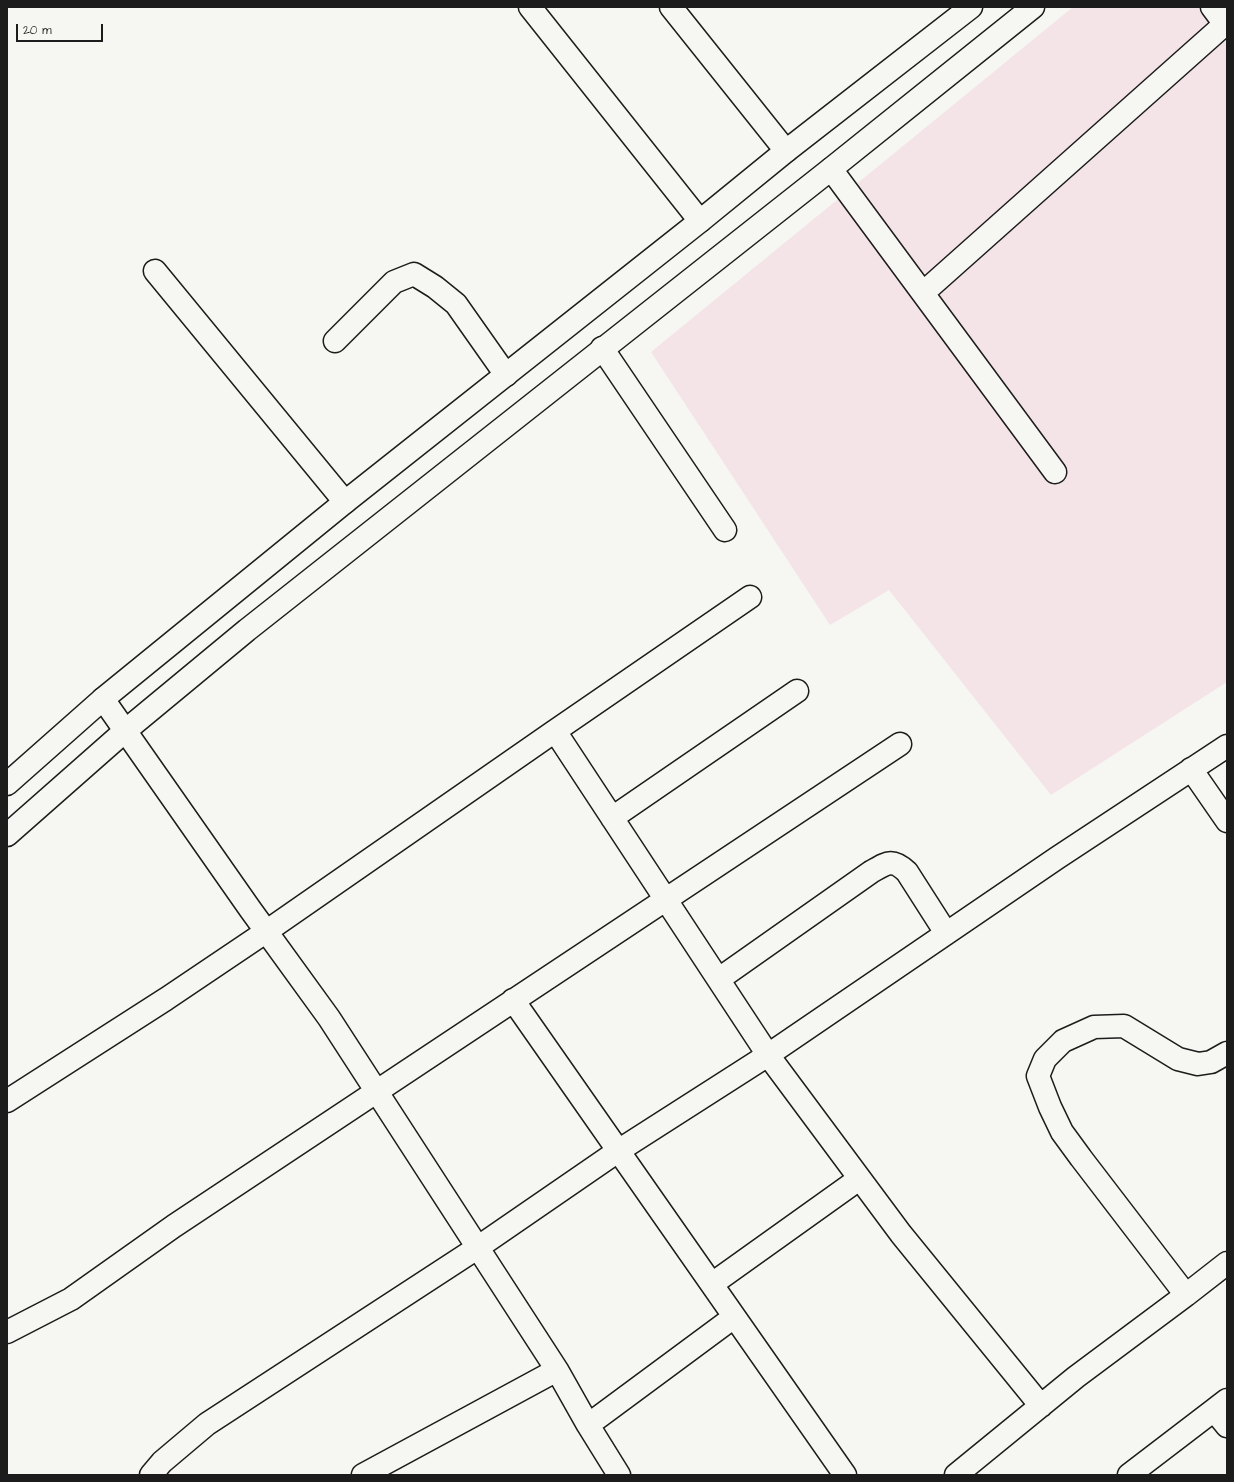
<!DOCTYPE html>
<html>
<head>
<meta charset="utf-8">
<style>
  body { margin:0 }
  #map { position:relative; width:1234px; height:1482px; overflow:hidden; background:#f6f6f2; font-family:"Architects Daughter",sans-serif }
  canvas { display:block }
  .frame { position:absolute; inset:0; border:8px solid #1c1c1c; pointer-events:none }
  .scale { position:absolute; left:16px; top:24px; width:87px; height:18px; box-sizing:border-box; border:2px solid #1c1c1c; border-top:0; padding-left:5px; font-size:12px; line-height:14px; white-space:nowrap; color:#1c1c1c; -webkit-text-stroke:3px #f6f6f2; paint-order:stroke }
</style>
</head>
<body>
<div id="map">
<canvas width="1234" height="1482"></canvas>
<div class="frame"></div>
<div class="scale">20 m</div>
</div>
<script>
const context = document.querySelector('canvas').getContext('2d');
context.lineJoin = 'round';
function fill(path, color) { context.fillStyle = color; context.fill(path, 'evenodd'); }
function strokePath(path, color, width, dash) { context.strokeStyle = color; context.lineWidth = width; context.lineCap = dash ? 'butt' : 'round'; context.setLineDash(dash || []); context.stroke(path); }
const built = new Path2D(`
  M1073,7H1227V682L1051,795L889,590L830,625L651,352Z`);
const minor = new Path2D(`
  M530,7L700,221
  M671,7L786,151
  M1212,7L1227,27
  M831,169L1055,472
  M155,271L345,502
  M923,293L1225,24
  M335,341L394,282L414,274L435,287L456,304L506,375
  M602,348L725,530
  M103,699L250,909L329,1018L557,1370L588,1425L619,1475
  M555,731L750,597
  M1191,769L1227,821
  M612,818L797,691
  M719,979L871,872C887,863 892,858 907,872L946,933
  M513,1000L845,1475
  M7,1101L166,999L267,931L555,731L768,1055L901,1234L1041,1406
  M712,1284L859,1179
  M1186,1295L1227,1263
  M7,1332L71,1299L174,1226L900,744
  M1227,1400L1214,1410L1227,1426
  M588,1425L734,1317
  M151,1475L162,1462L207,1424L477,1248L618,1151L768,1055L1057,858L1227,746
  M363,1475L557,1370
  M956,1475L1076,1377L1186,1295L1081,1158L1062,1132L1050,1107L1038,1076L1045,1059L1063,1041L1094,1027L1124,1026L1178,1059L1198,1064L1211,1062L1227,1053
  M1129,1475L1214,1410`);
const major = new Path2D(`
  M7,784L103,699L345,502L700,221L786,151L971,7
  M7,835L125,731L247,630L831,169L1033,7`);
fill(built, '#f4e4e8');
strokePath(minor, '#1c1c1c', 25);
strokePath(major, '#1c1c1c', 25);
strokePath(minor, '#f6f6f2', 22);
strokePath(major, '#f6f6f2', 22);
</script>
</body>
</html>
